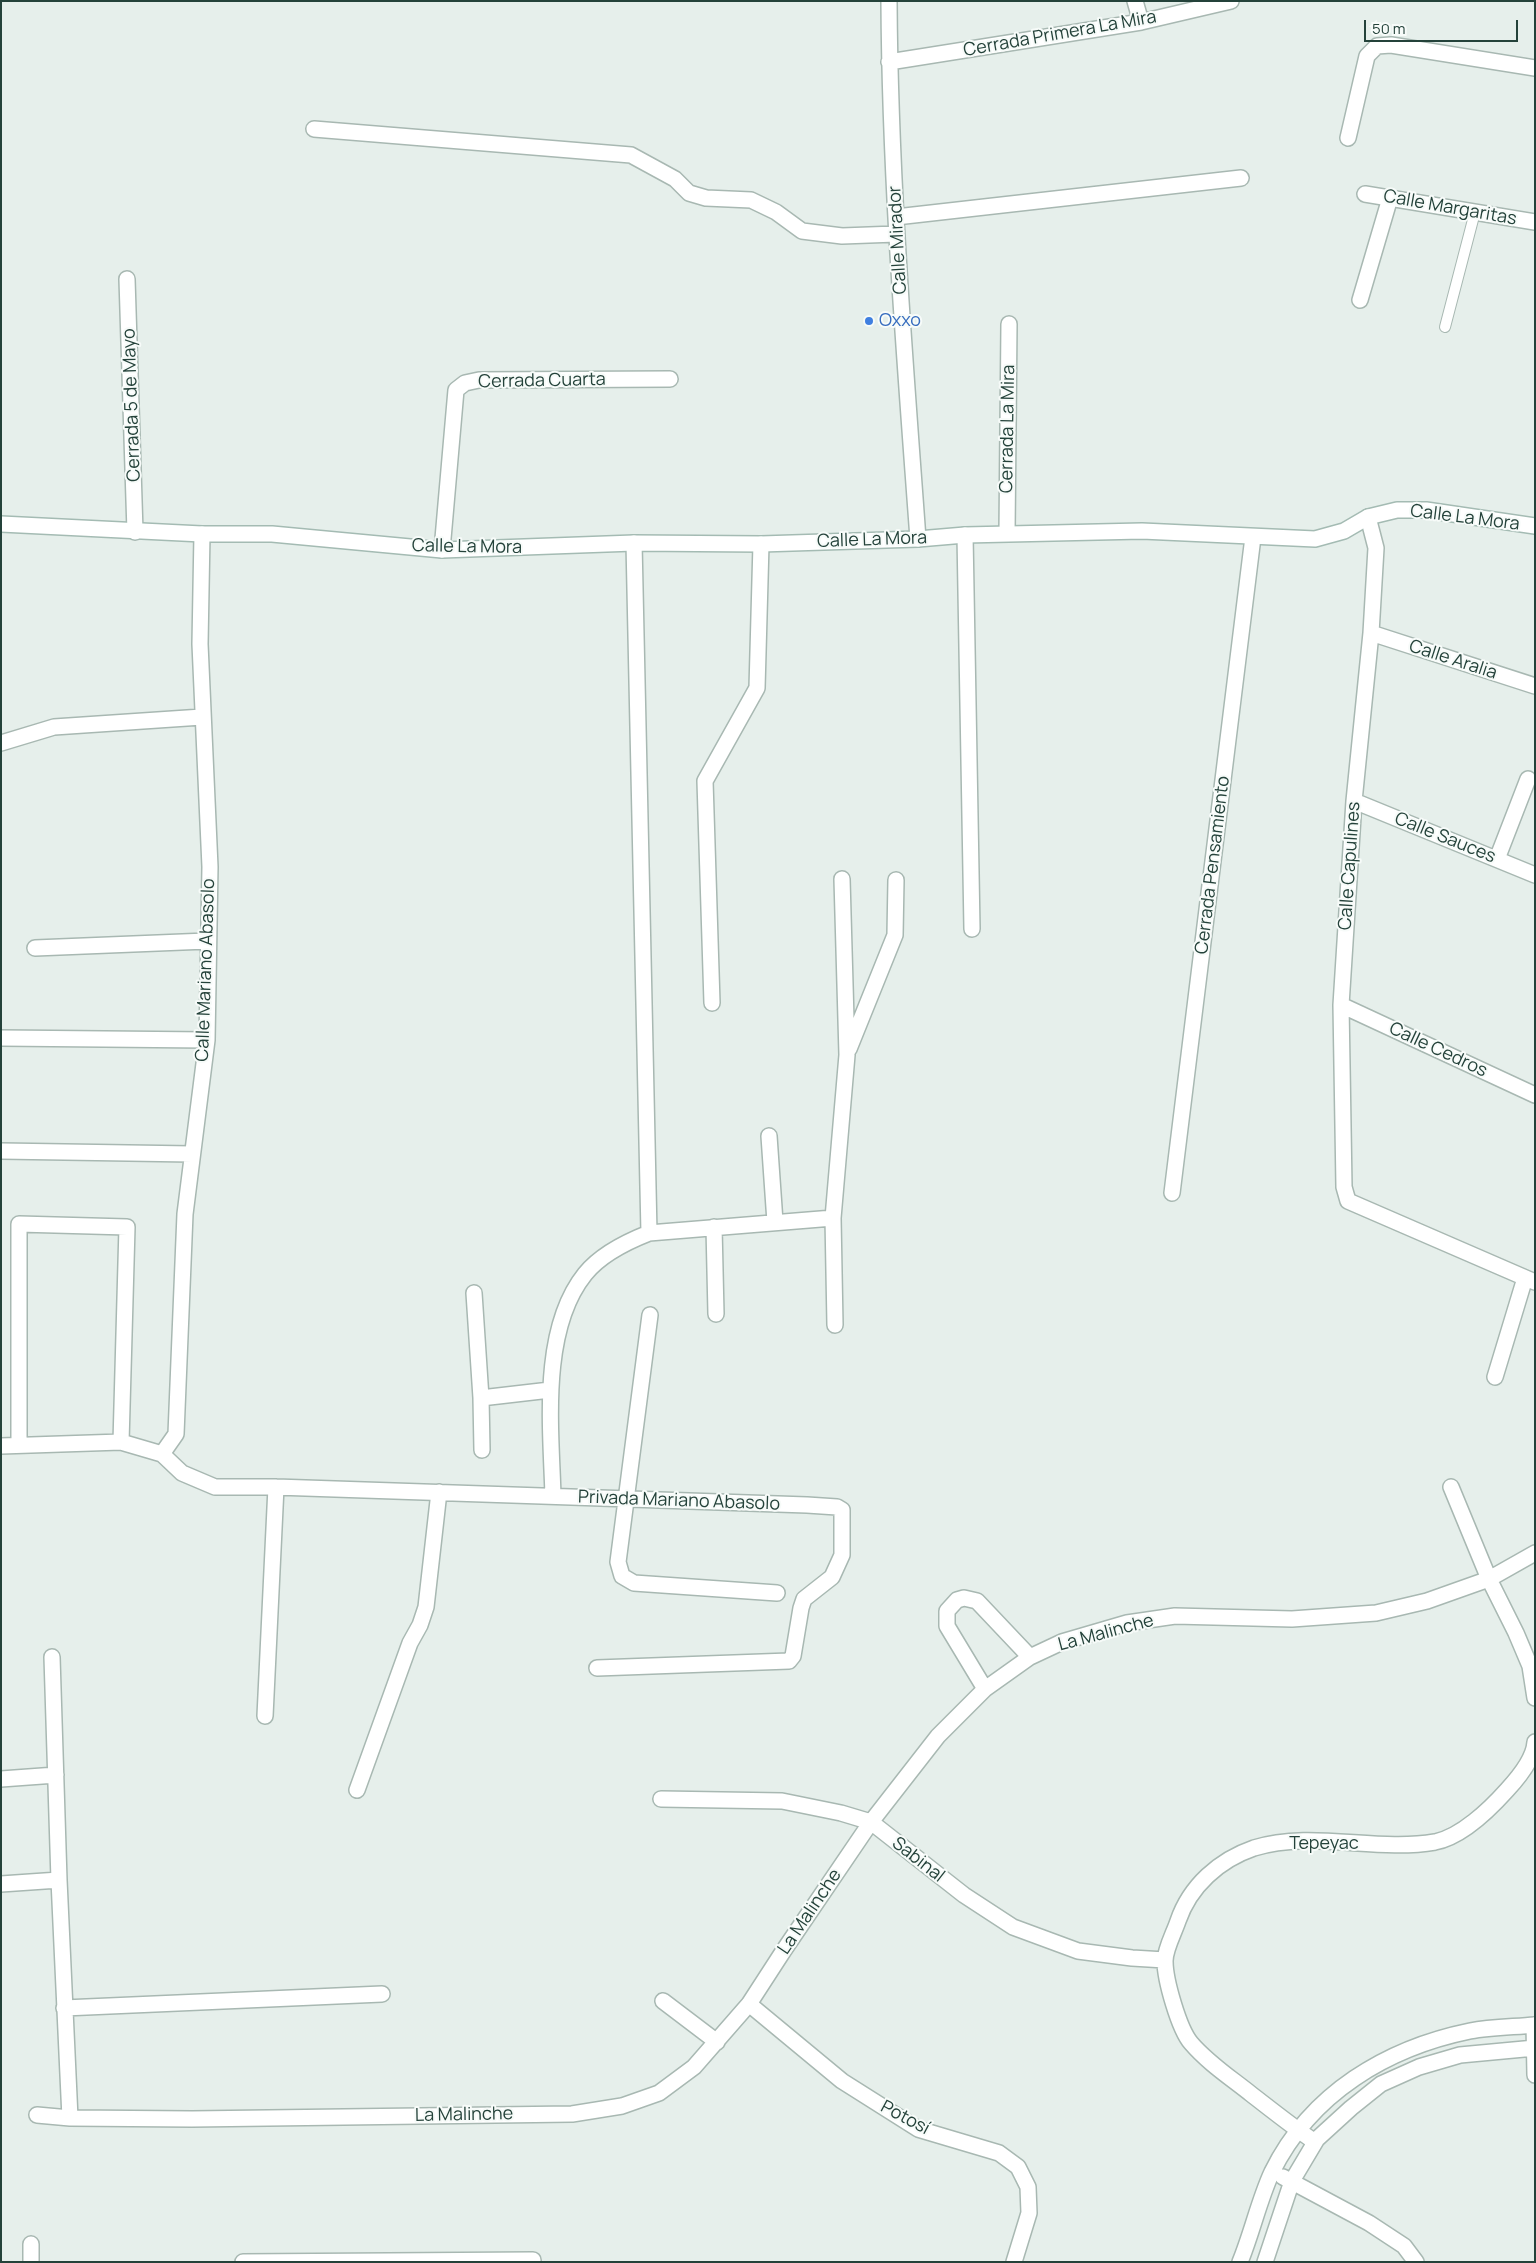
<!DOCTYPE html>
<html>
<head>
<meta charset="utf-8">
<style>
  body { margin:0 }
  #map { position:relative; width:1536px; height:2263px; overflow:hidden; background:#e6efeb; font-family:Manrope,sans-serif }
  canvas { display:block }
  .frame { position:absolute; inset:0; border:2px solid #24423a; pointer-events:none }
  .scale { position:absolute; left:1364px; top:20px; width:154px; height:22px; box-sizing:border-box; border:2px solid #24423a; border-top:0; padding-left:6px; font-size:15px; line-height:18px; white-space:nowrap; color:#24423a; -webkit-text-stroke:4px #f7fbf9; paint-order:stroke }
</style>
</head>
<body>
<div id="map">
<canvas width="1536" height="2263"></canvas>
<div class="frame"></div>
<div class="scale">50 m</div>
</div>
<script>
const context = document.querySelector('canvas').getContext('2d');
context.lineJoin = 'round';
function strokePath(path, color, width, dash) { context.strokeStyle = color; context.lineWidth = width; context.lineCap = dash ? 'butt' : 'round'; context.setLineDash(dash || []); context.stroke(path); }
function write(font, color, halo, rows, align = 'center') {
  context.font = font + ' Manrope,sans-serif'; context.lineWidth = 4; context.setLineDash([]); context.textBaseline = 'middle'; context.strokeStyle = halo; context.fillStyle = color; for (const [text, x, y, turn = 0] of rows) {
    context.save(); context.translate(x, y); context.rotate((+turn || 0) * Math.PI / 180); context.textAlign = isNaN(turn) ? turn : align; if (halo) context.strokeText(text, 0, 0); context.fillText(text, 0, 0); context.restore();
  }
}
const lane = new Path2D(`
  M1445,327L1475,212`);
const street = new Path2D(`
  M889,1C890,181 905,360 918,539
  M1135,1L1141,22
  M889,62L1141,22L1231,1
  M314,129L631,155L675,179L689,193L706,198L751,200L776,212L802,231L842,236L896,234
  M1348,138L1367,56L1377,46L1391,45L1535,68
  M1365,194L1535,222
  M896,217L1241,178
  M127,279L135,532
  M1360,300L1390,198
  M1368,517L1376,548L1371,633L1354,801L1341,1005L1344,1187L1348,1201L1535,1282
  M1007,533L1009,324
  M965,535L972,929
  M442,550L456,390L465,383L479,380L670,379
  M1371,633L1535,686
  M1,743L54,727L202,717
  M1354,801L1535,875
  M1497,859L1528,779
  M35,948L207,941
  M712,1003L705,781L757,688L761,544
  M1341,1005L1535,1095
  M1,1038L207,1040
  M849,1049L895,935L896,880
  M769,1136L775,1222
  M1,1151L192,1154
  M1172,1193L1253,537
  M714,1227L716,1314
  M649,1233L833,1218
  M474,1293L481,1398L550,1390
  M650,1315L618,1562L622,1576L634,1583L777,1593
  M835,1325L833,1218L847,1055L842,879
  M1495,1377L1525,1278
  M481,1398L482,1450
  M19,1445V1224L127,1227L121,1442
  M1,1446L121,1442L162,1454L176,1434L185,1214L207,1040L210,867L200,644L202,534
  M162,1454L182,1473L215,1487H276L807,1505L837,1507L842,1510V1555L832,1577L804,1599L801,1608L793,1656L789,1661L597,1668
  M1451,1487L1489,1579L1516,1633L1530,1666L1535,1698
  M553,1496C551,1428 540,1330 585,1274C601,1254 626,1242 649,1233L634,543
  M52,1657L59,1880L70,2118
  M985,1689L947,1626V1611L957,1600L964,1598L977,1601L1030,1657
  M265,1716L276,1487
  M1,1779L56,1775
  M357,1790L410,1643L420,1625L426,1607L439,1492
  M661,1799L782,1801L841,1813L871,1822L964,1895L1013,1927L1078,1951L1132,1958L1165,1960
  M1,1884L59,1880
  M663,2001L717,2042
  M749,2004L842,2081L918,2129L999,2153L1018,2167L1028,2187L1029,2213L1014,2262
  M64,2008L382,1994
  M1534,2025L1535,2075
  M37,2115L70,2118L192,2119L572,2114L622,2106L659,2093L694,2067L749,2004L784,1950L871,1822L938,1736L985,1689L1030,1657L1062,1642L1127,1623L1175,1616L1292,1619L1376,1613L1427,1601L1489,1579L1535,1553
  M1315,2142C1293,2127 1273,2111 1251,2094C1231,2078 1208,2063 1191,2043C1179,2029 1165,1980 1165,1961C1165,1949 1174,1933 1178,1921C1190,1886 1219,1860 1254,1848C1312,1830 1375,1852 1435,1842C1461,1837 1490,1809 1507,1790C1519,1777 1534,1759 1535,1742
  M1283,2177L1369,2223L1404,2246L1416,2262
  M31,2244V2262
  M243,2262L533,2260
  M1240,2262C1252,2233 1259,2200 1272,2172C1311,2093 1387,2048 1470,2031C1491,2027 1514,2027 1535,2025
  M1265,2262L1292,2181L1317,2139L1351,2108L1381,2084L1419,2067L1460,2055L1535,2048`);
const secondary = new Path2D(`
  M1,524L202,534H272L442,550L634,543L761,544L918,539L965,535L1142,531L1315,539L1344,531L1368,517L1397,510H1426L1535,526`);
const markers = [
  [869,321,5,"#3f7fe0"]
];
const streetNames = [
  ["Cerrada Primera La Mira",1060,34,-10],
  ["Calle Margaritas",1450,208,10],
  ["Calle Mirador",898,240,-93],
  ["Cerrada Cuarta",542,381,-1],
  ["Cerrada 5 de Mayo",132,405,-92],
  ["Cerrada La Mira",1008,429,-89],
  ["Calle La Mora",1465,518,7],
  ["Calle La Mora",872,540,-2],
  ["Calle La Mora",467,547,1],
  ["Calle Aralia",1453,660,18],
  ["Calle Sauces",1445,838,22],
  ["Cerrada Pensamiento",1213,865,-83],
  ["Calle Capulines",1350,866,-86],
  ["Calle Mariano Abasolo",206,970,-88],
  ["Calle Cedros",1438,1050,25],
  ["Privada Mariano Abasolo",679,1501,2],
  ["La Malinche",1106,1633,-15],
  ["Tepeyac",1324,1844],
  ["Sabinal",918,1860,38],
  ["La Malinche",810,1912,-56],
  ["La Malinche",464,2115,-1],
  ["Potosí",905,2118,28]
];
const shopNames = [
  ["Oxxo",879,321]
];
strokePath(lane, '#a8b8b2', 12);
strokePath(street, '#a8b8b2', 18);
strokePath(secondary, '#a4bbb3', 18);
strokePath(lane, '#fff', 10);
strokePath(street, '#fff', 15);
strokePath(secondary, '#fff', 15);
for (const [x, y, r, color] of markers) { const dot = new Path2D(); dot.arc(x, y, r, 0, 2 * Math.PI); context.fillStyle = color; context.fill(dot); strokePath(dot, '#f7fbf9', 2); }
write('18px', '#24423a', '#f7fbf9', streetNames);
write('18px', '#366cbe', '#f7fbf9', shopNames, 'left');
</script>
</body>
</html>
